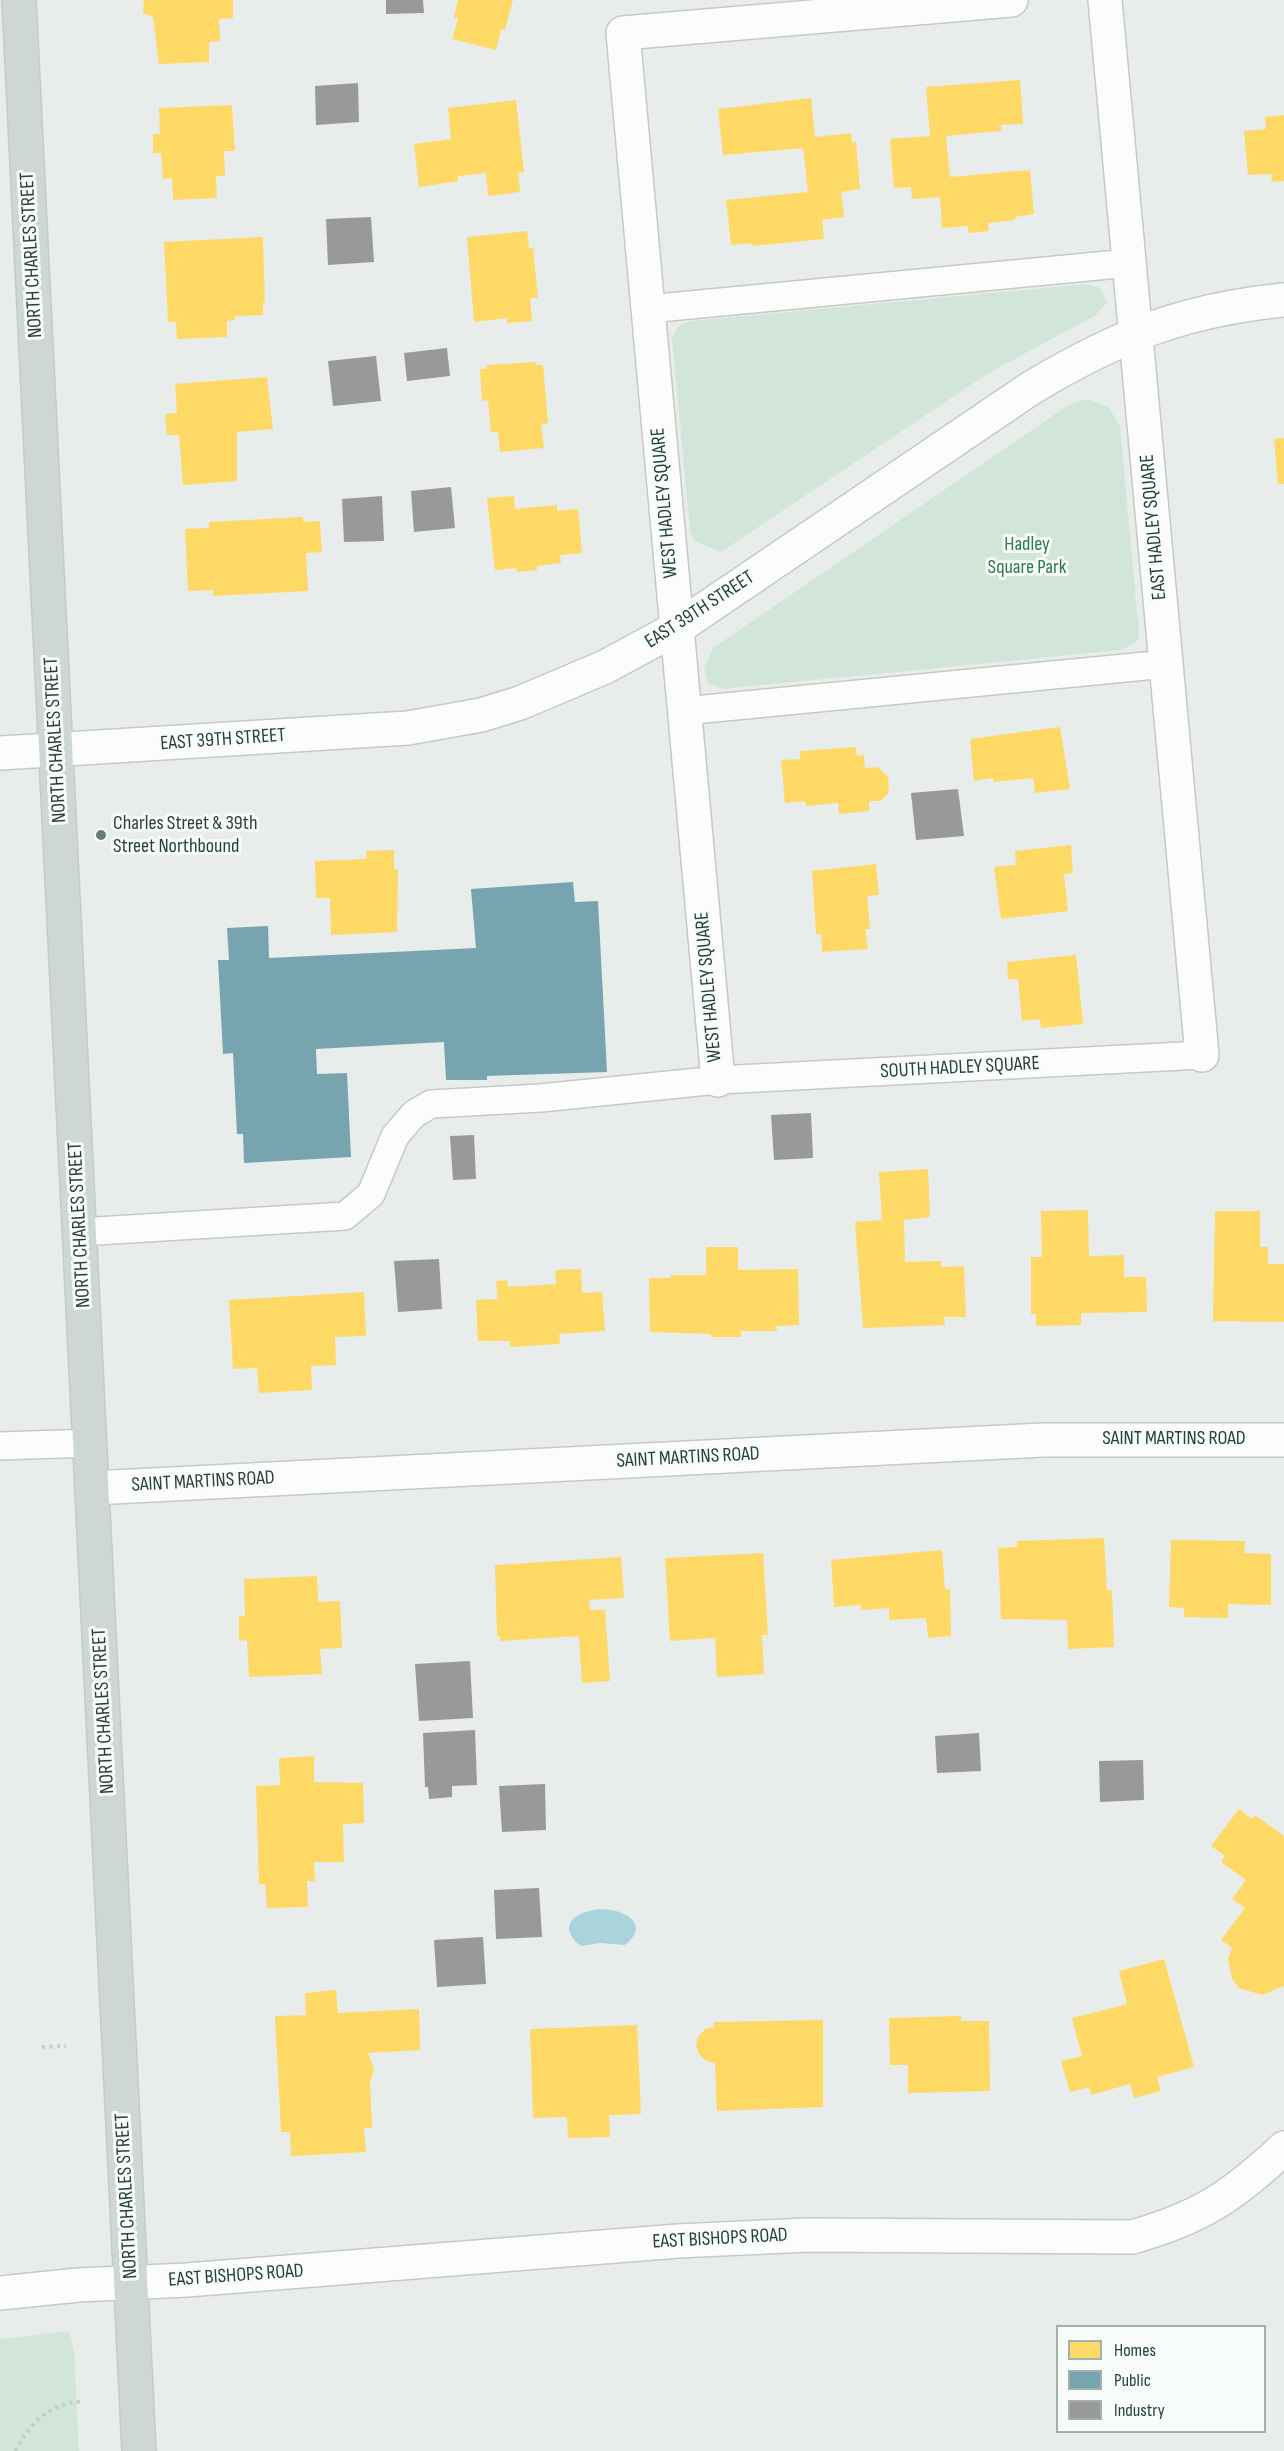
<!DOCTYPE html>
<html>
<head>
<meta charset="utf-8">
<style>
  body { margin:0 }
  #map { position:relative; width:1284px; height:2451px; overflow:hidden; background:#e8edeb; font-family:"Sofia Sans Condensed",sans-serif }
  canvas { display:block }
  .legend { position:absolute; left:1056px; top:2325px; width:210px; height:108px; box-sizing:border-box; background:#f7fbf9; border:2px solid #a3b1ad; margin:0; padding:8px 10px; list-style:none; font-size:18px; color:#24423a }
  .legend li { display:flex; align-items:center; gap:12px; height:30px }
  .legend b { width:30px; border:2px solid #a3b1ad }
</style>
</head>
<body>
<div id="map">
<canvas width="1284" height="2451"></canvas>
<ul class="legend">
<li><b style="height:16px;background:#ffd966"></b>Homes</li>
<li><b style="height:16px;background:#76a5af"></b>Public</li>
<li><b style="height:16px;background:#999"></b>Industry</li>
</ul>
</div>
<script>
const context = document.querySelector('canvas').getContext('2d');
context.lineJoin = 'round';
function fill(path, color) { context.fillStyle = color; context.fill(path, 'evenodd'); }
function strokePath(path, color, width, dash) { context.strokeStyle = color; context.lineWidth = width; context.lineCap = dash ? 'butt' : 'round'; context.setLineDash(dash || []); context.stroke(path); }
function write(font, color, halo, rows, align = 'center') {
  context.font = font + ' "Sofia Sans Condensed",sans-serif'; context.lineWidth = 6; context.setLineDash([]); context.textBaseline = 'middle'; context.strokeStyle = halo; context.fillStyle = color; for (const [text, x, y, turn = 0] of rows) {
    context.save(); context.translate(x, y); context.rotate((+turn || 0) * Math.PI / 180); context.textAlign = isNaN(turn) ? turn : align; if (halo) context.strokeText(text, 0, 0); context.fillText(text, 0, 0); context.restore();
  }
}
const green = new Path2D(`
  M1087,284L1100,288L1107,302L1096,315L987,374L721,552L694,541L690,530L672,339C675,328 680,324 691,321Z
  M1088,399L1109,407L1120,427L1139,633L1137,642L1122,650L722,689L708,683L704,668L713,648L1070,404Z
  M69,2331L74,2351L79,2451H0V2339Z`);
const water = new Path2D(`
  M603,1909C626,1910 651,1925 625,1945L600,1943L581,1946C554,1924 579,1910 603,1909Z`);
const homes = new Path2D(`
  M144,0H233V18L219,19L220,41L209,42V62L159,64L153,17L143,13Z
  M458,0H513L505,30L501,29L496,50L452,39L458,19L454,17Z
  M1020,80L1023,124L1001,125V131L946,136L950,177L1030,170L1034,214L1015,217V220L988,223L989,231L968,233V226L942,228L940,197L912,199L911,187L894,188L890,139L930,136L926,87Z
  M811,98L815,137L851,133L852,142H856L860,189L841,192L844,217L822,220L824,239L752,246L751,243L731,245L726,200L808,192L803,148L723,155L718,109Z
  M516,100L524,172L518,173L520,192L488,196L486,173L458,176V181L419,187L414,144L451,139L448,108Z
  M232,105L235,151H224L225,176H216L217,198L173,200L172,178L163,179L161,153H153V134H160L159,108Z
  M1284,115V181L1272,182L1271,174L1248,175L1244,131L1266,129L1265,117Z
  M527,231L529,248H533L538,298H530L532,321L507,323V318L474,322L467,237Z
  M263,237L265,302H263V315L235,316V320L227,321V337L177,339L176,322H168L164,242Z
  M536,362V365H543L548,423L541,424L544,448L500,452L498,432H491L488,400L482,401L480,369H487V365Z
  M267,377L273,429L237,432V481L183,485L179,435H167L165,414L177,413L175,384Z
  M1284,438V484H1278L1274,439Z
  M514,496L515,509L557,505V511L578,509L582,553L560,555L561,563L537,566V570L517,572L516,568L495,570L487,498Z
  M303,517V522L320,521L322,552L306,553L308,591L213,596V590L188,591L185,529L209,528V522Z
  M1060,727L1070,789L1035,793L1033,778L993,782V778L974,781L970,739Z
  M856,747L857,756L864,755L865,768L877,767L888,776L889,792L881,801H869V811L839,814L838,803L806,806L805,801L785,803L781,760L800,759V751Z
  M1071,845L1073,873L1064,874L1068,911L1001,919L994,867L1016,865L1015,851Z
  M394,850V869H398L397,932L331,935L330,898H316L315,861L366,859V851Z
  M876,864L879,895L867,896L870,929H865L868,949L822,952L821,934H816L812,871Z
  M1076,955L1083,1024L1041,1028L1040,1019L1022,1021L1018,979H1008L1007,962Z
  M928,1169L930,1217L904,1220L905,1262L941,1261V1267L964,1266L966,1317H944L945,1325L863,1328L855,1222L882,1220L879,1172Z
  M1088,1210L1089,1256L1124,1255V1277H1146L1147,1312L1081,1313V1325L1036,1326V1314H1031V1257H1042L1041,1211Z
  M1215,1211H1260V1247H1268V1264H1284V1322L1213,1321Z
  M706,1247H738V1270L798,1269L799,1325L776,1326L777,1331H741V1337H711V1334L650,1332L649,1278H671V1275H706Z
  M581,1269L582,1293L602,1292L605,1331L559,1334L560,1344L510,1347V1341H478L476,1300L498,1299L496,1281L507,1280L508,1287L556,1284L555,1270Z
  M364,1292L366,1336L335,1337L336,1365L311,1366L312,1390L259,1393L257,1368L233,1369L229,1300Z
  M1104,1538L1107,1590H1112L1114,1647L1068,1649L1067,1620L1001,1619L998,1548L1017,1547V1541Z
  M1171,1540L1245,1541L1244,1553L1271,1554V1605L1228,1604V1618L1184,1617V1608L1169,1607Z
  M942,1550L945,1590L950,1589L951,1636L928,1638L926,1618L889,1620V1608L861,1610V1605L834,1607L831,1560Z
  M763,1553L768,1635H762L764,1674L717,1677L715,1638L670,1641L665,1558Z
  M621,1557L624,1598L589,1600L590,1610H605L610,1681L582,1683L579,1636L500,1641V1636H497L495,1565Z
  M317,1576L318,1602L340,1601L342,1648L320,1649L322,1674L249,1677L247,1640L239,1641V1616H245L244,1579Z
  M314,1756V1782L363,1783L364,1823L343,1824L344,1862H314L315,1881H307L308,1907L267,1908L265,1884H259L256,1786L280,1785L279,1758Z
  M1239,1809L1252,1819L1255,1815L1284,1836V1986L1262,1995L1239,1988L1232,1979L1228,1958L1232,1948L1221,1940L1245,1908L1232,1899L1246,1880L1221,1862L1225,1856L1211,1846Z
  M1164,1959L1194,2067L1157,2077L1161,2091L1134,2098L1130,2084L1091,2095L1089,2087L1070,2092L1061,2061L1082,2056L1072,2018L1127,2004L1119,1971Z
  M336,1990L338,2013L419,2009L420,2050L368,2053L374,2069L370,2082L372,2128H364L366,2152L291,2156L290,2132H281L275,2016L306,2015L305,1993Z
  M961,2016V2021H989L990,2091L908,2093V2065H890L889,2018Z
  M823,2020V2107L717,2111L715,2063L706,2061L699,2054L696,2046L698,2037L705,2029L714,2027V2022Z
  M637,2025L641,2114L609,2115L610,2137L568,2138L567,2117L533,2118L530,2029Z`);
const public = new Path2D(`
  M573,882L575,902L598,901L607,1072L487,1076V1080H446L444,1042L316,1049L317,1074L347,1073L351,1157L244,1163L243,1134H237L233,1053L223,1054L218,960H229L227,928L268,926L269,958L476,948L471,889Z`);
const industry = new Path2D(`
  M386,0H423L424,13L386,14Z
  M358,83L359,122L316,125L315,86Z
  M371,217L374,262L328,265L326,219Z
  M447,348L450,376L407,381L404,353Z
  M376,356L381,401L333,406L328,361Z
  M451,487L455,528L414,532L411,491Z
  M382,496L384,541L344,542L342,499Z
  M958,789L964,836L916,840L911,793Z
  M811,1113L813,1158L774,1160L771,1115Z
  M474,1135L476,1179L453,1180L450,1136Z
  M439,1259L442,1309L398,1312L394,1261Z
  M470,1661L473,1718L419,1721L415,1664Z
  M475,1730L477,1785L452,1786V1797L429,1799L428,1787H425L423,1733Z
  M979,1733L981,1771L937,1773L935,1736Z
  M1143,1760L1144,1800L1100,1802L1099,1761Z
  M545,1784L546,1830L502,1832L499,1786Z
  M539,1888L542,1937L496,1939L494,1890Z
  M483,1937L486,1984L437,1987L434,1940Z`);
const path = new Path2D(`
  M42,2047L66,2046
  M15,2451C33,2421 46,2405 83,2401`);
const lane = new Path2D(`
  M648,309L1129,263
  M684,711L1166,664
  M80,1232L345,1216L371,1194L395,1136L414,1114L431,1104L541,1098L718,1080L1202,1055
  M0,1446L91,1443`);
const street = new Path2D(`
  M1105,0L1202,1055
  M718,1080L623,33L1011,0
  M93,1488L1043,1440H1284
  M0,2293L78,2285L187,2280L678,2241L808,2235L1132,2237C1200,2218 1233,2196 1284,2148`);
const secondary = new Path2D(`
  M0,753L408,728L481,715L520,703L605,667L677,628L1031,388C1116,337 1183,310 1284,300`);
const primary = new Path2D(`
  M19,0L139,2451`);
const markers = [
  [101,835,6,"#697e78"]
];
const streetNames = [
  ["NORTH CHARLES STREET",32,255,-93],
  ["WEST HADLEY SQUARE",665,503,-95],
  ["EAST HADLEY SQUARE",1154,527,-95],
  ["EAST 39TH STREET",700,610,-33],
  ["NORTH CHARLES STREET",56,740,-93],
  ["EAST 39TH STREET",223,740,-4],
  ["WEST HADLEY SQUARE",709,987,-95],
  ["SOUTH HADLEY SQUARE",960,1068,-3],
  ["NORTH CHARLES STREET",80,1225,-93],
  ["SAINT MARTINS ROAD",1174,1439],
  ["SAINT MARTINS ROAD",688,1458,-3],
  ["SAINT MARTINS ROAD",203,1482,-3],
  ["NORTH CHARLES STREET",104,1711,-93],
  ["NORTH CHARLES STREET",127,2196,-93],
  ["EAST BISHOPS ROAD",720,2239,-3],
  ["EAST BISHOPS ROAD",236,2276,-4]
];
const parkNames = [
  ["Hadley",1027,545],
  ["Square Park",1027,568]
];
const poiNames = [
  ["Charles Street & 39th",113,824],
  ["Street Northbound",113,847]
];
fill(green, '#d1e6d8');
fill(water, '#a9d4db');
fill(homes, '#ffd966');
fill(public, '#76a5af');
fill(industry, '#999');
strokePath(lane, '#c5cac8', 30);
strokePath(street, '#c5cac8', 36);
strokePath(secondary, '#c3cbc8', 36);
strokePath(primary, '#c3ccc9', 36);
strokePath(path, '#c3ccca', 4, [3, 4.5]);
strokePath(lane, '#fcfcfc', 27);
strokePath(street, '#fcfcfc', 33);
strokePath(secondary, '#fcfcfc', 33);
strokePath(primary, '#cfd7d5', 33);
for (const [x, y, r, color] of markers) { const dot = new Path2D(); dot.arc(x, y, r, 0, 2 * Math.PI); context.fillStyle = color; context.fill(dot); strokePath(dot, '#f7fbf9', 2); }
write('20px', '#24423a', '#f7fbf9', streetNames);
write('20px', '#2d7a4b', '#f7fbf9', parkNames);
write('20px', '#24423a', '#f7fbf9', poiNames, 'left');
</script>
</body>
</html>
